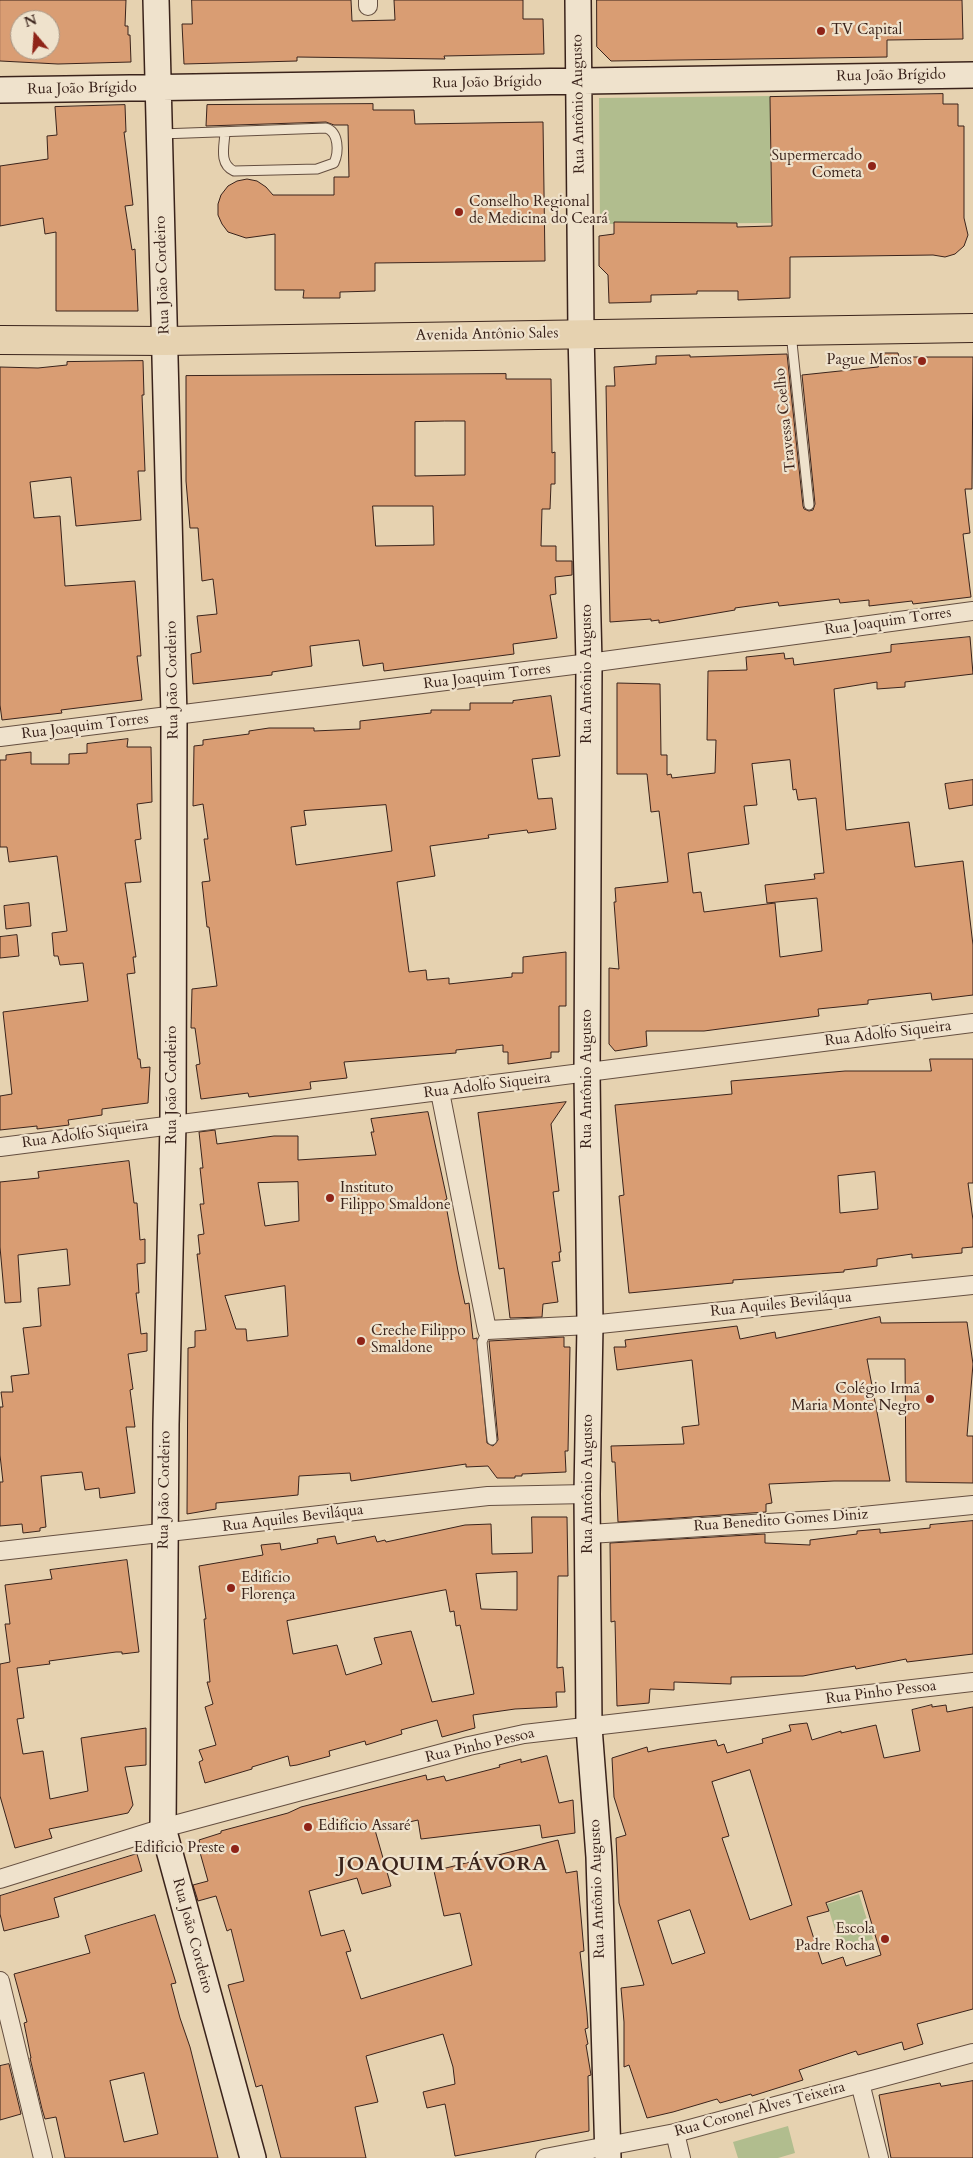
<!DOCTYPE html>
<html>
<head>
<meta charset="utf-8">
<style>
  body { margin:0 }
  #map { position:relative; width:973px; height:2158px; overflow:hidden; background:#e6d2b0; font-family:Cardo,serif }
  canvas { display:block }
  .north { position:absolute; left:10px; top:10px; width:50px; height:50px; box-sizing:border-box; background:#efe2cc; border:1px solid #a79685; border-radius:50%; rotate:342deg; font-size:14px; font-weight:700; line-height:20px; text-align:center; color:#3a231b }
  .north::after { content:''; display:block; margin:auto; width:18px; height:22px; background:#8f2418; clip-path:polygon(50% 0,100% 100%,50% 72%,0 100%) }
</style>
</head>
<body>
<div id="map">
<canvas width="973" height="2158"></canvas>
<div class="north">N</div>
</div>
<script>
const context = document.querySelector('canvas').getContext('2d');
context.lineJoin = 'round';
function fill(path, color) { context.fillStyle = color; context.fill(path, 'evenodd'); }
function strokePath(path, color, width, dash) { context.strokeStyle = color; context.lineWidth = width; context.lineCap = dash ? 'butt' : 'round'; context.setLineDash(dash || []); context.stroke(path); }
function write(font, color, halo, rows, align = 'center') {
  context.font = font + ' Cardo,serif'; context.lineWidth = 4.5; context.setLineDash([]); context.textBaseline = 'middle'; context.strokeStyle = halo; context.fillStyle = color; for (const [text, x, y, turn = 0] of rows) {
    context.save(); context.translate(x, y); context.rotate((+turn || 0) * Math.PI / 180); context.textAlign = isNaN(turn) ? turn : align; if (halo) context.strokeText(text, 0, 0); context.fillText(text, 0, 0); context.restore();
  }
}
const green = new Path2D(`
  M770,96L771,223L600,224L599,98Z
  M859,1894L873,1939L841,1949L827,1904Z
  M788,2126L795,2153L778,2158H738L733,2142Z`);
const building = new Path2D(`
  M0,0H126L125,26H128V35H130L131,62L58,64L0,61ZM20,20H50V50H20Z
  M192,0H351L352,21L395,20L394,0H523V19H543L544,54L444,56L445,59L297,57V61L184,64L182,24H192Z
  M597,0H962L963,39L887,40V57L611,61L597,47Z
  M943,94V104H958V126H964V218L968,235L964,246L955,254L945,257L933,255L790,257V298L738,300V291H697V294L651,295V302L609,303L608,275L599,266V236L614,234V222L737,223V227L772,226L770,97Z
  M373,104V110H414L415,124L543,122L545,261L375,263V291L340,292V298H303L304,290H275V234L246,238L228,232L222,224L218,215V204L221,195L228,186L237,181L247,179L257,181L266,187L273,195H334V177H349L348,125H334L326,122L206,126L207,105Z
  M125,105L126,132H124L133,205L125,206L132,250L135,249L138,311H56V232L45,234L43,218L0,226V166L48,159L47,136L57,135L55,107Z
  M878,353H898L899,357H973L972,489H965L970,533L963,534L971,597L913,604L912,601L869,606V600L840,603L839,599L779,606L778,602L735,608V610L659,623V620L651,621V619L610,622L606,386H615L614,367L656,364V356L690,355V357L787,354L803,506L804,509L809,511L813,510L815,504L802,375L878,367Z
  M143,361L144,395H142L145,471H138L141,520L76,526L71,477L30,482L34,518L60,516L65,586L135,581L141,656H137L142,700L61,710L62,713L2,720L0,705V367L38,368L67,365V362Z
  M506,374V379H551L552,453L555,452V484H551L550,509H542L541,546H556V561H572V575L555,577L556,594L550,595L557,638L513,644L514,654L384,671L383,663L363,666L359,640L310,646L312,666L272,672V675L193,684L191,654L201,652L197,616L217,614L213,579L202,581L198,528H190L186,481V376ZM445,421H465V475L415,476V422ZM373,506H433L434,545L376,546Z
  M970,637L973,674L905,682V687L877,689V682L834,689L846,830L909,822L915,867L963,861L973,945V995L932,1000L931,993L868,1000V1004L818,1009L819,1016L704,1031H646L647,1046L615,1051L609,1044V968L619,969L614,902H616L615,888L668,882L659,811L651,812L647,774H617V683L660,684L661,755H667V775L671,774L672,778L715,773L716,740H707L708,671L747,670L746,657L784,653L785,659L793,658L794,665L891,652V645ZM790,760L793,790L796,789L798,800L816,798L824,873L814,874L815,879L765,885L767,903L817,898L822,951L780,957L775,903L704,912L701,892L693,893L688,853L749,844L744,806L757,805L752,764Z
  M551,696L560,756L532,759L538,799L552,798L556,829L528,833L527,830L488,835L489,838L430,846L435,876L397,882L409,972L426,970L427,980L449,978V984L512,977V973H523V957L566,952V1006H559V1052H551V1058L508,1064V1052H503V1045L456,1050V1053L344,1062L347,1078L310,1082L311,1089L249,1097L248,1093L201,1099L196,1065L200,1064L195,1028H191L192,989L217,986L209,927H207L202,882L210,881L204,839H208L203,804L193,806L194,746L203,745V740L249,734V731L269,728H314V731L360,729V721L431,713V710H470V703H513V701ZM386,805L392,851L296,865L291,827L306,825L304,811Z
  M128,739L127,747H151L152,802L137,804L141,839L135,840L141,882L125,883L136,957H133L135,973L127,974L138,1059H140L141,1068L150,1067L148,1103L102,1109V1115L68,1120L69,1125L37,1129V1126L0,1130V1096L12,1094L3,1012L88,1001L83,963L60,965L58,956H54L52,933L67,931L57,856L9,862L7,847H0V760H6V755L31,752V764H69V754L87,753V744Z
  M973,780V805L949,809L945,784Z
  M29,903L31,926L6,929L4,906Z
  M17,935L19,956L0,958V937Z
  M930,1059H973V1183H968L973,1220V1247L962,1248V1253L912,1258V1254L877,1259V1266L844,1270V1272L733,1280V1283L629,1293L619,1196L624,1195L615,1105L732,1094L731,1081L845,1071H931ZM875,1172L878,1209L840,1213L838,1176Z
  M566,1102L551,1124L559,1191L553,1192L561,1252H559L560,1261L552,1262L558,1302L543,1304L542,1317L510,1318L504,1268L499,1269L478,1113Z
  M428,1112L447,1199L445,1200L458,1271L465,1304L469,1303L473,1339L477,1338L487,1443L493,1446L498,1440L489,1341L564,1337V1347H570L568,1451H565L566,1472L522,1474V1476H515V1478H497L488,1466L466,1467V1464L351,1481L350,1473L299,1476L298,1495L216,1503V1509L187,1514L188,1348L195,1347V1331L206,1330L197,1254H200L198,1235L204,1234L200,1204H204L200,1168H203L199,1132L215,1130L217,1144L274,1136H298V1160L376,1155L371,1132H374L371,1119ZM298,1182L299,1221L265,1226L258,1183ZM285,1286L288,1336L247,1341L246,1329H236L225,1296Z
  M129,1161L134,1203H137L140,1240L145,1239V1263L137,1264L139,1293H136L141,1334L147,1333V1351L128,1354L133,1389L130,1390L135,1427H126L135,1493L100,1498L99,1488L85,1490L82,1472L41,1476L46,1527L40,1528V1531L23,1533L22,1524L0,1526V1482H3L0,1455V1407H3L1,1392H13L11,1376L29,1374L23,1328L41,1326L38,1288L70,1285L67,1249L18,1255L21,1302L5,1303L0,1247V1182L39,1178L38,1172Z
  M880,1317L881,1323L967,1322L973,1364L967,1436H973V1483L906,1482L905,1359H867L890,1481H834L769,1484L772,1503L766,1504V1512L618,1522L615,1462H612L611,1446L684,1444L682,1427L699,1425L692,1360L617,1370L614,1347H626L625,1340L737,1326L740,1339L775,1332L776,1338Z
  M532,1517H567L568,1576H558L557,1668L563,1667L565,1692H556L557,1707L515,1709L473,1715L475,1728L442,1737L437,1720L401,1730L402,1734L366,1745L365,1741L329,1751L330,1756L297,1765L290,1766L288,1756L252,1767V1769L205,1783L199,1762L203,1760L199,1750L216,1745L205,1707L213,1704L207,1682H210L204,1619H206L199,1566L263,1555L261,1545L280,1543L281,1550L318,1543L317,1539L335,1536L337,1544L375,1536L377,1542L385,1540L386,1542L465,1525L491,1524L492,1554L532,1553ZM517,1572V1610L481,1609L476,1574ZM446,1590L450,1612L454,1611L456,1626L460,1625L474,1694L432,1702L411,1631L374,1638L382,1664L346,1675L337,1645L293,1654L287,1621Z
  M973,1521V1654L907,1662L906,1659L856,1669L855,1666L803,1676L731,1677V1684L674,1682V1690L650,1689L649,1703L617,1706L615,1621L611,1622L610,1543L765,1534V1543L810,1545V1540L857,1534V1531L880,1529V1533L930,1528V1525Z
  M127,1560L139,1652L122,1654V1652H116L49,1661L50,1664L17,1668L24,1718L17,1719L23,1754L43,1751L50,1799L88,1791L81,1738L146,1728V1765L125,1767L133,1805L128,1813L49,1829L52,1838L15,1848L0,1796V1664L10,1662L5,1624H10L5,1585L52,1579L50,1570Z
  M932,1705V1707L946,1705L947,1712L973,1707V2009L917,2024L923,2044L904,2050L902,2042L858,2055L856,2051L799,2070L803,2080L752,2096L751,2094L720,2103L717,2099L673,2112L647,2118L629,2065L624,2067V2022L621,1988L644,1985L619,1903L616,1838L626,1835L614,1797L612,1758L647,1747L648,1752L660,1749L716,1740L718,1746L724,1744L727,1753L763,1743L762,1739L791,1731L789,1725L807,1723L812,1740L841,1731V1733L876,1725L884,1758L920,1751L912,1710ZM750,1770L792,1905L750,1920L722,1838L729,1836L712,1782ZM862,1891L881,1955L846,1966L843,1957L822,1964L807,1917L829,1911L826,1903ZM690,1910L705,1953L672,1964L658,1921Z
  M547,1756L559,1803L573,1800L575,1833L542,1838L540,1825L421,1839L418,1820L375,1830L391,1886L362,1894L357,1878L309,1891L321,1936L344,1930L351,1951L346,1952L361,1999L472,1965L460,1913L444,1916L434,1871L558,1840L566,1873L577,1871L584,1951L580,1952L587,2013L588,2028L585,2029L588,2044L586,2045L591,2075L588,2076L589,2131L455,2156L445,2104L427,2108L423,2092L455,2084L453,2067L443,2034L366,2056L378,2102L355,2107L366,2158H281L262,2085L256,2087L228,1985L244,1981L231,1929L227,1931L216,1896L198,1901L193,1885L208,1881L199,1849L201,1848L199,1840L221,1833V1831L288,1813L301,1807L426,1775L427,1780L444,1776L446,1781L500,1767L499,1765L521,1759V1762Z
  M137,1854L142,1871L54,1898L59,1917L4,1931L0,1914V1896Z
  M155,1915L176,1983L171,1984L180,2018L190,2047L218,2158H65L56,2117L45,2119L42,2109L30,2058H31L24,2023L27,2022L14,1974L90,1953L85,1936ZM144,2073L158,2134L124,2142L110,2081Z
  M9,2064L21,2114L0,2120V2066Z
  M973,2081V2158H891L879,2095L940,2083L941,2086Z`);
const lane = new Path2D(`
  M161,134L326,128C339,132 339,152 334,163L317,169L234,171C219,164 224,147 225,133
  M791,333L809,505
  M487,1330L482,1342L492,1440`);
const street = new Path2D(`
  M368,0V6
  M0,737L589,663L973,611
  M440,1092L487,1330L590,1325L973,1285
  M0,1147L973,1023
  M589,1534L833,1519L973,1505
  M0,1551L488,1496L587,1494
  M0,1879L163,1828L469,1746L524,1734L973,1682
  M0,1981L43,2158
  M860,2083L879,2158
  M675,2133L681,2158
  M545,2158L675,2133L973,2053`);
const secondary = new Path2D(`
  M156,0L174,716L173,1124L166,1424L163,1828L253,2158
  M578,0L581,333L589,663L587,1073L590,1325L587,1494L589,1727L599,1857L608,2158
  M0,90L973,75`);
const primary = new Path2D(`
  M0,340L165,341L973,328`);
const markers = [
  [821,31,5,"#8f2418"],
  [872,166,5,"#8f2418"],
  [459,212,5,"#8f2418"],
  [922,361,5,"#8f2418"],
  [330,1198,5,"#8f2418"],
  [361,1341,5,"#8f2418"],
  [930,1399,5,"#8f2418"],
  [231,1588,5,"#8f2418"],
  [308,1827,5,"#8f2418"],
  [235,1849,5,"#8f2418"],
  [885,1939,5,"#8f2418"]
];
const poiNames = [
  ["TV Capital",831,31],
  ["Supermercado",862,157,"right"],
  ["Cometa",862,174,"right"],
  ["Conselho Regional",469,203],
  ["de Medicina do Ceará",469,220],
  ["Pague Menos",912,361,"right"],
  ["Instituto",340,1189],
  ["Filippo Smaldone",340,1206],
  ["Creche Filippo",371,1332],
  ["Smaldone",371,1349],
  ["Colégio Irmã",920,1390,"right"],
  ["Maria Monte Negro",920,1407,"right"],
  ["Edifício",241,1579],
  ["Florença",241,1596],
  ["Edifício Assaré",318,1827],
  ["Edifício Preste",225,1849,"right"],
  ["Escola",875,1930,"right"],
  ["Padre Rocha",875,1947,"right"]
];
const streetNames = [
  ["Rua João Brígido",891,76,-1],
  ["Rua João Brígido",487,83,-1],
  ["Rua João Brígido",82,89,-1],
  ["Rua Antônio Augusto",579,104,-91],
  ["Rua João Cordeiro",163,275,-92],
  ["Avenida Antônio Sales",487,335,-1],
  ["Travessa Coelho",786,420,-96],
  ["Rua Joaquim Torres",888,622,-8],
  ["Rua Antônio Augusto",588,674,-90],
  ["Rua Joaquim Torres",487,677,-7],
  ["Rua João Cordeiro",173,680,-91],
  ["Rua Joaquim Torres",85,727,-7],
  ["Rua Adolfo Siqueira",888,1034,-7],
  ["Rua Antônio Augusto",588,1079,-90],
  ["Rua João Cordeiro",173,1085,-90],
  ["Rua Adolfo Siqueira",487,1086,-7],
  ["Rua Adolfo Siqueira",85,1135,-8],
  ["Rua Aquiles Beviláqua",781,1305,-6],
  ["Rua Antônio Augusto",589,1484,-90],
  ["Rua João Cordeiro",165,1490,-89],
  ["Rua Aquiles Beviláqua",293,1519,-7],
  ["Rua Benedito Gomes Diniz",781,1521,-4],
  ["Rua Pinho Pessoa",881,1693,-7],
  ["Rua Pinho Pessoa",480,1746,-13],
  ["Rua Antônio Augusto",598,1889,-92],
  ["Rua João Cordeiro",192,1936,75],
  ["Rua Coronel Alves Teixeira",760,2110,-15]
];
const districtNames = [
  ["JOAQUIM TÁVORA",443,1865]
];
fill(green, '#b1bd8e');
fill(building, '#d99d73');
strokePath(building, '#3a231b', 1);
strokePath(lane, '#654f40', 11);
strokePath(street, '#654f40', 20);
strokePath(secondary, '#3a231b', 28);
strokePath(primary, '#3a231b', 30);
strokePath(lane, '#efe2cc', 9);
strokePath(street, '#efe2cc', 18);
strokePath(secondary, '#efe2cc', 25);
strokePath(primary, '#e6d2b0', 28);
for (const [x, y, r, color] of markers) { const dot = new Path2D(); dot.arc(x, y, r, 0, 2 * Math.PI); context.fillStyle = color; context.fill(dot); strokePath(dot, '#efe2cc', 2); }
write('15px', '#3a231b', '#efe2cc', poiNames, 'left');
write('15px', '#3a231b', '#efe2cc', streetNames);
context.letterSpacing = '1px';
write('bold 20px', '#3a231b', '#efe2cc', districtNames);
context.letterSpacing = '0px';
</script>
</body>
</html>
